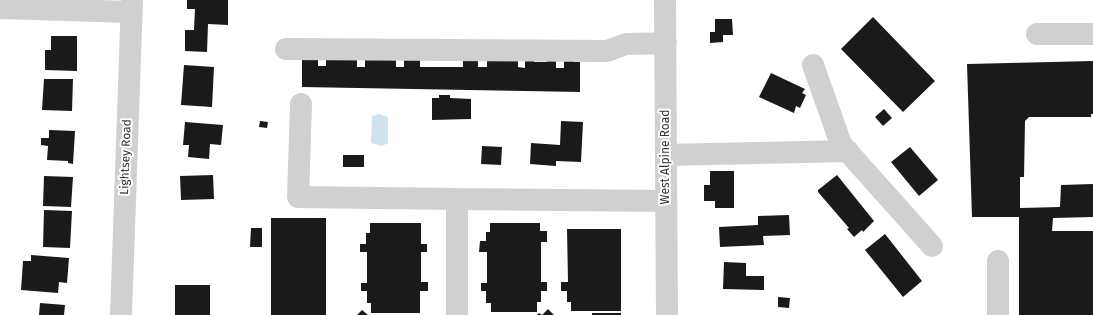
<!DOCTYPE html>
<html>
<head>
<meta charset="utf-8">
<style>
  body { margin:0 }
  canvas { display:block; background:#fff }
</style>
</head>
<body>
<canvas width="1093" height="315"></canvas>
<script>
const context = document.querySelector('canvas').getContext('2d');
context.lineJoin = 'round';
function fill(path, color) { context.fillStyle = color; context.fill(path, 'evenodd'); }
function strokePath(path, color, width, dash) { context.strokeStyle = color; context.lineWidth = width; context.lineCap = dash ? 'butt' : 'round'; context.setLineDash(dash || []); context.stroke(path); }
function write(font, color, halo, rows, align = 'center') {
  context.font = font + ' "Fira Sans",sans-serif'; context.lineWidth = 4; context.setLineDash([]); context.textBaseline = 'middle'; context.strokeStyle = halo; context.fillStyle = color; for (const [text, x, y, turn = 0] of rows) {
    context.save(); context.translate(x, y); context.rotate((+turn || 0) * Math.PI / 180); context.textAlign = isNaN(turn) ? turn : align; if (halo) context.strokeText(text, 0, 0); context.fillText(text, 0, 0); context.restore();
  }
}
const water = new Path2D(`
  M379,114L388,117V143L382,146L371,143L372,116Z`);
const building = new Path2D(`
  M187,0H228V25L208,24L207,52L185,51V30H194L195,9H187Z
  M873,17L935,81L903,112L841,49Z
  M715,19H732L733,35H723V42L710,43V32H715Z
  M51,36H77V71L45,70V50H51Z
  M357,55V67H365V56H396V67H404V55L420,60V67H463V61H470V57H478V67H487V57L518,58V67L525,68V57H534V62H547V58H556V68H564V57L574,58V62H580V92L302,87V57H318V66H326V56Z
  M1093,61V114H1091V117H1029L1025,121L1024,177H1020V208L1060,207L1061,185L1093,184V217L1053,218L1052,231H1093V315H1019V217H972L967,64Z
  M184,65L214,67L212,107L181,105Z
  M771,73L805,89L802,93L806,95L800,108L796,106L794,113L759,97Z
  M44,79H73L72,111L42,110Z
  M439,95H450V98L471,99V119L432,120V98H439Z
  M884,109L892,118L883,126L875,117Z
  M260,121L268,122L267,128L259,127Z
  M561,121L583,122L581,162L556,161V166L530,164L531,143L560,145Z
  M185,122L223,125L221,145L210,144L209,159L188,157L189,145H183Z
  M49,130L75,131L73,164L68,163V161L47,160L48,146L41,145V138H49Z
  M482,146L502,147L501,165L481,164Z
  M910,147L938,180L919,196L891,162Z
  M343,155H364V167H343Z
  M710,171H734V208H715V201H704V185H710Z
  M213,175L214,199L181,200L180,176Z
  M837,175L874,221L863,232L862,230L854,237L847,229L849,228L818,192V190Z
  M44,176L73,177L71,207L43,206Z
  M44,210L72,211L70,248L43,247Z
  M789,215L790,235L763,236L764,245L720,247L719,227L758,225V216Z
  M271,218H326V315H271Z
  M370,223H421V244H427V252H421V282H428V291H420V313H371V303H367V291H361V283H367V252H360V244H366V233H370Z
  M490,223H540V231H547V242H541V282H547V291H541V302H537V312H491V303H486V291H481V283H487V252H479L480,241H486V232H490Z
  M251,228H262V247H250Z
  M567,229H621V311H571V302H567V291H561V282H568Z
  M885,234L922,281L903,297L865,250Z
  M31,255L69,258L67,283L59,282L58,293L21,290L23,261H31Z
  M724,262L746,263V276H764V290L723,289Z
  M175,285H210V315H175Z
  M778,297L790,298L789,308L778,307Z
  M40,303L65,305L64,315H39Z
  M548,309L554,315H537L539,313L542,315Z
  M362,310L368,315H357Z
  M592,313H621V315H592Z`);
const minor = new Path2D(`
  M665,0L667,315
  M0,8L131,12
  M1037,34H1093
  M286,49L607,51L626,44L666,43
  M813,65L841,144L932,246
  M301,104L298,197L457,199V315
  M666,155L848,151
  M457,199L666,201
  M998,261V315
  M121,315L132,0`);
const streetNames = [
  ["Lightsey Road",126,157,-88],
  ["West Alpine Road",666,157,-90]
];
fill(water, '#cfe2ee');
fill(building, '#1a1a1a');
strokePath(minor, '#d0d0d0', 22);
write('12px', '#333', '#fff', streetNames);
</script>
</body>
</html>
